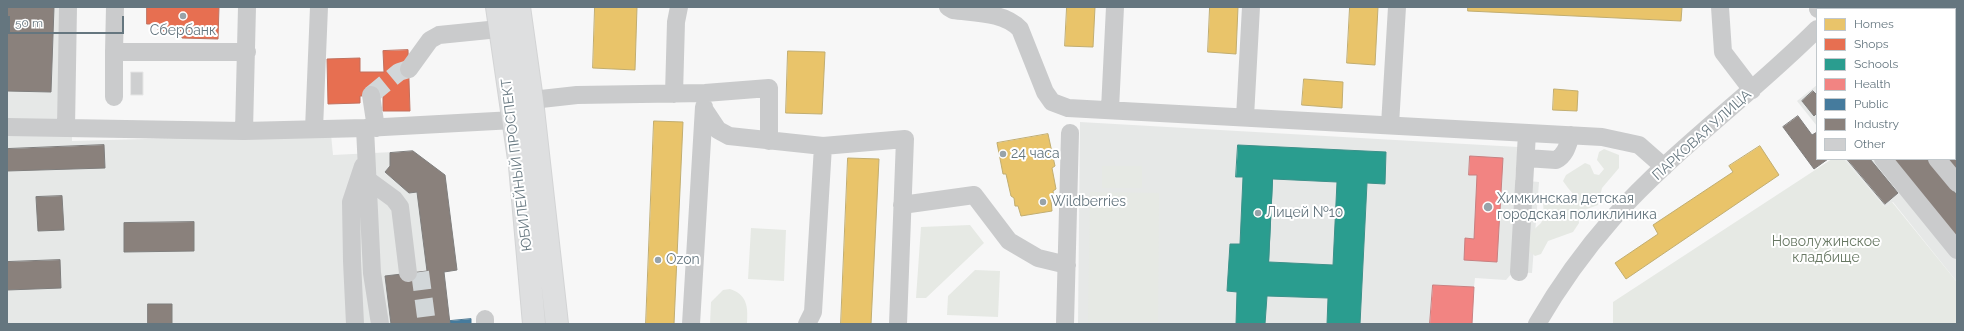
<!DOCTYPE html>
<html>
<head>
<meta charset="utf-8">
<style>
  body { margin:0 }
  #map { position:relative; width:1964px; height:331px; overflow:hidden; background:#f7f7f7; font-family:Raleway,sans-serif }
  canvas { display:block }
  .frame { position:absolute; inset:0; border:8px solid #65767f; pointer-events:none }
  .legend { position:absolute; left:1816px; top:8px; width:140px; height:152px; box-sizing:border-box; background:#fff; border:1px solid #c1c8cc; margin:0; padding:5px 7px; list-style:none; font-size:12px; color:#65767f }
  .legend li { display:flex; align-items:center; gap:8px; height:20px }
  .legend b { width:20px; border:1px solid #c1c8cc }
  .scale { position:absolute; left:8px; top:16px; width:116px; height:18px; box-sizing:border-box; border:2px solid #65767f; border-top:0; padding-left:5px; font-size:12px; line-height:14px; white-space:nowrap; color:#65767f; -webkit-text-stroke:3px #fff; paint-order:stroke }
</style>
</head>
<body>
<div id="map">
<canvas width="1964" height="331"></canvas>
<div class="frame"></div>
<ul class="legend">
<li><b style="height:11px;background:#e9c46a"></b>Homes</li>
<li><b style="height:11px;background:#e76f51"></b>Shops</li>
<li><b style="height:11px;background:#2a9d8f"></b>Schools</li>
<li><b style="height:11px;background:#f28482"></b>Health</li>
<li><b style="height:11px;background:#457b9d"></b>Public</li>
<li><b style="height:11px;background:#8a817c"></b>Industry</li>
<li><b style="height:11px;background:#cecfd0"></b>Other</li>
</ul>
<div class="scale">50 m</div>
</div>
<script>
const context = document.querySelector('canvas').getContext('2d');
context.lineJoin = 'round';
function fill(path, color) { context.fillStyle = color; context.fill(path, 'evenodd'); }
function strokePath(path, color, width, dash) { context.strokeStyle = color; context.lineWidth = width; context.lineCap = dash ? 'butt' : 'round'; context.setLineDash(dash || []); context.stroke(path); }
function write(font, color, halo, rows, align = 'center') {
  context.font = font + ' Raleway,sans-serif'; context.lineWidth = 4; context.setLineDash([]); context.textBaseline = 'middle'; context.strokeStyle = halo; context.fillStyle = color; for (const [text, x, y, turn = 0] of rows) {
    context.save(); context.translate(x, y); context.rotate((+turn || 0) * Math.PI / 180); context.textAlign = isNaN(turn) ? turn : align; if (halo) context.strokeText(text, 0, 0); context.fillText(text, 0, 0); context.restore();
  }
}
const built = new Path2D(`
  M7,7H73L72,141L331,134L333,155L413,151L445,175L457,270L444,272L450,324H7Z
  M1911,7H1957V282L1893,202L1885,207L1844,159H1955V9H1908Z
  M1817,85V126L1797,101Z
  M1080,122L1518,147L1515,180L1539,182L1532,273L1513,272L1506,280L1475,278L1474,287L1433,285L1430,324H1078Z`);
const green = new Path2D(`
  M1604,149L1619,155V168L1602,188L1598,205L1587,209L1577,210L1579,223L1573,232L1548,241L1541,254L1535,256L1524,246L1528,235L1541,223L1544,217L1543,201L1551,194L1560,196L1566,202L1572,200L1574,195L1568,188L1563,181L1566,175L1585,163L1590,165L1594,174L1599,175L1604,169L1597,160L1599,152Z
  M1832,159H1844L1885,207L1892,202L1957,282V324H1613V302Z
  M1102,166H1142V188H1102Z
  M1090,192L1159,193L1158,322H1088Z
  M970,225L984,243L926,298H916L921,227Z
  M751,228L786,230L784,281L748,279Z
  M975,270L1000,271L998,317L947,315L948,296Z
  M730,289C748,295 748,308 747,324H710L711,302L723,290Z`);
const homes = new Path2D(`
  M595,7H637L635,70L593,68Z
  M1067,7H1095L1093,47L1065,46Z
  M1210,7H1238L1236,54L1208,52Z
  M1350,7H1378L1375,65L1347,63Z
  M1468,7H1682L1681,21L1468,11Z
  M788,51L825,52L822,114L786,113Z
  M1304,79L1343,82L1342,108L1302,105Z
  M1554,89L1578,91L1577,111L1553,110Z
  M654,121L683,122L674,324H646Z
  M1048,134L1055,166L1052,168L1056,189L1053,191L1054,199L1051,200L1052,211L1021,216L1018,206H1015L1014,198L1011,196L1006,174H1003L997,143Z
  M1760,146L1779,175L1626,279L1615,263L1658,234L1653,225L1733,172L1729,166Z
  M848,158L879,159L871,324H841Z`);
const shops = new Path2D(`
  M147,7H219L218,39L182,38V31H158L159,24H147Z
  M408,50L410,111H383V95L360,96V103L328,104L327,59L360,58V72H384L383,51Z`);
const schools = new Path2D(`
  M1238,145L1386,152L1385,184L1367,183L1360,324H1327L1328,298L1267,296L1265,324H1236L1237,292L1227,291L1230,244H1240L1243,177H1236ZM1273,179L1337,182L1333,265L1269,262Z`);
const health = new Path2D(`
  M1470,156L1503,158L1497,262L1464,260L1465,238L1474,239L1477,175H1469Z
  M1433,285L1474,287L1472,324H1430Z`);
const public = new Path2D(`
  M471,319V324H450V321Z`);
const industry = new Path2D(`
  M7,7H54L51,92L7,91Z
  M1924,7H1946L1944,9H1921Z
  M1813,91L1817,95V113L1814,116L1802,101Z
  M1798,116L1812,135L1817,132V159H1828L1814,169L1783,127Z
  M1955,123L1957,126V171L1947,159H1955Z
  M104,145L105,168L7,171V149Z
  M413,151L445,175L457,270L444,272L450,324H391L385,276L427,271L417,192L409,193L385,172L390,166V153Z
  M1847,159H1870L1898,193L1885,204Z
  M1891,159H1927L1957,195V239Z
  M62,196L64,230L38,231L36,197Z
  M194,222V251L124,252V223Z
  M60,260L61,288L7,290V262Z
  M148,304H172V324H148Z`);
const building = new Path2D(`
  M131,72H143V95H131Z`);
const minorTunnel = new Path2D(`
  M371,95L399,72L409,69
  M420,272L427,324`);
const minor = new Path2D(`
  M115,7L114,52H247
  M948,7L953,10C975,13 1004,12 1020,29L1045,92L1052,102L1068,108L1602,137L1639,145L1664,167
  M1720,7L1723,52L1752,90
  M1818,9L1819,7
  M1836,9L1838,7
  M1955,11L1957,9
  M1955,54L1957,56
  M409,69L430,40L439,35L499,29
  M674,94L676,22L679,7
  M371,95L376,128
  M114,97V52
  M1955,98L1957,100
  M532,100L577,95L705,93L769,88V141
  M704,109L718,130L729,136L823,146L813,312L807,324
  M1110,109L1115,7
  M1245,117L1251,7
  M1390,125L1397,7
  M7,127L244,131L365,128L514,120
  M66,128L68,7
  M365,128L372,273L380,324
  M314,129L319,7
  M244,131L247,7
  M823,146L905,139L898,324
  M1526,158L1556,160C1566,155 1568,144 1571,135
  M1883,159L1957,250
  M1937,159L1957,183
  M368,180L394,199L400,207L408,273
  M902,205L974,195L1009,241L1038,258L1067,265
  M1519,272L1527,133
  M485,319V324
  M355,324L352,261L351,202L363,166
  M691,324L704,107
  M1065,324L1070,133
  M1537,324C1559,286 1584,251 1613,218C1675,149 1752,94 1817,29`);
const major = new Path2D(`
  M497,7L520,166L534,324
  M519,7L532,100L557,324`);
const markers = [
  [183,16,4,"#98a3a9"],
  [1003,154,4,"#98a3a9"],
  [1043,202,4,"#98a3a9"],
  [1488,207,5,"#98a3a9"],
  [1258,213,4,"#98a3a9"],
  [658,260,4,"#98a3a9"]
];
const poiNames = [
  ["Сбербанк",183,31,"center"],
  ["24 часа",1011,154],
  ["Химкинская детская",1497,199],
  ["городская поликлиника",1497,215],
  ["Wildberries",1051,202],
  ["Лицей №10",1266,213],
  ["Ozon",666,260]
];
const streetNames = [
  ["ПАРКОВАЯ УЛИЦА",1702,135,-42],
  ["ЮБИЛЕЙНЫЙ ПРОСПЕКТ",517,165,-97]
];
const parkNames = [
  ["Новолужинское",1826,242],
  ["кладбище",1826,258]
];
fill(built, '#e6e8e7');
fill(green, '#e6e9e4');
fill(homes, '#e9c46a');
strokePath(homes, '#c1ad70', 1);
fill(shops, '#e76f51');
strokePath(shops, '#c0715f', 1);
fill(schools, '#2a9d8f');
strokePath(schools, '#3c918a', 1);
fill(health, '#f28482');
strokePath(health, '#c88081', 1);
fill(public, '#457b9d');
strokePath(public, '#4f7a94', 1);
fill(industry, '#8a817c');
strokePath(industry, '#7f7e7d', 1);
fill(building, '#cecfd0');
strokePath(building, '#e6e6e6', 1);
strokePath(minorTunnel, '#d2d7d9', 18, [18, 9]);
strokePath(major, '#d3d4d5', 24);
strokePath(minor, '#cacbcc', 18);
strokePath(major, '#dedfe0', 22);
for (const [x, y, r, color] of markers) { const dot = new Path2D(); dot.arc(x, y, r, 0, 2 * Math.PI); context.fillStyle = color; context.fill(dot); strokePath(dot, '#fff', 1.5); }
write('14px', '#65767f', '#fff', poiNames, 'left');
write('14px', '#65767f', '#fff', streetNames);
write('14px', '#687863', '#fff', parkNames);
</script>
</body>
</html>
